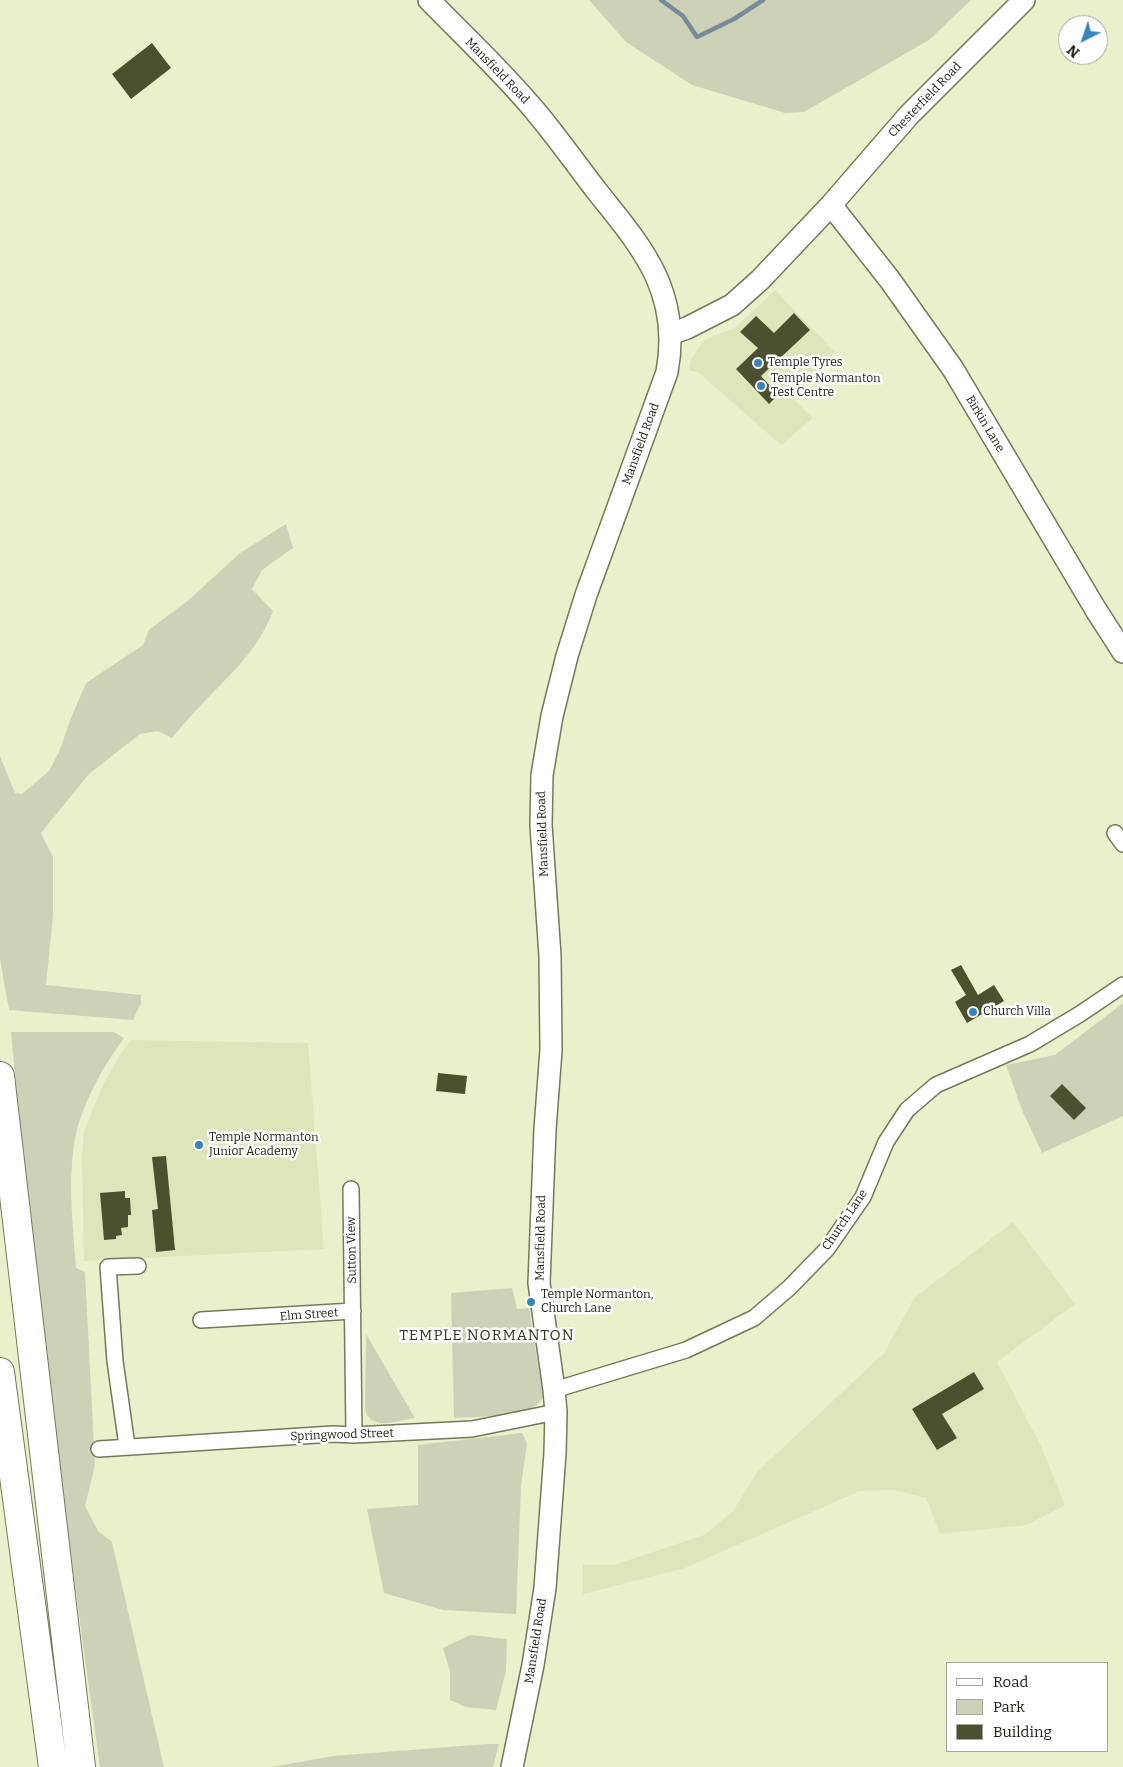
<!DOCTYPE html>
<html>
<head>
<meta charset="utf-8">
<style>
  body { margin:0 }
  #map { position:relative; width:1123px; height:1767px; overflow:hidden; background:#ebf0cc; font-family:Bitter,serif }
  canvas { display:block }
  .legend { position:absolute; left:946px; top:1662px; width:162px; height:90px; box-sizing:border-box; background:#fff; border:1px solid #a4a59f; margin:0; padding:6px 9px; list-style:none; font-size:15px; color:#1b1d10 }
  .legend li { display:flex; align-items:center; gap:10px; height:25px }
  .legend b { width:25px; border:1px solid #a4a59f }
  .north { position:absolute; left:1058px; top:15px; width:50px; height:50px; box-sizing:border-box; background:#fff; border:1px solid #a4a59f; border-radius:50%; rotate:221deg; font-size:14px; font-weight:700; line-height:20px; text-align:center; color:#1b1d10 }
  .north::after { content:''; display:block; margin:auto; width:18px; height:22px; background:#3985b8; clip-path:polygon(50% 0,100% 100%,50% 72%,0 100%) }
</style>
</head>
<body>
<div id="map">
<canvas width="1123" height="1767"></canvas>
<ul class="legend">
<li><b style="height:6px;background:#fff"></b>Road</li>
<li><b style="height:14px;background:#cdd1b8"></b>Park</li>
<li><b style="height:14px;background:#4c4f30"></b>Building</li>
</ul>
<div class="north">N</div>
</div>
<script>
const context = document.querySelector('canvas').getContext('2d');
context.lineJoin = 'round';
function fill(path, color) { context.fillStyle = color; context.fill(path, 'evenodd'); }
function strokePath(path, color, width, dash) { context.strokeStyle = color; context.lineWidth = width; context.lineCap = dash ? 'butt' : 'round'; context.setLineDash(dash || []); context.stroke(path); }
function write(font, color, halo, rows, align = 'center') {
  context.font = font + ' Bitter,serif'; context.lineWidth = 5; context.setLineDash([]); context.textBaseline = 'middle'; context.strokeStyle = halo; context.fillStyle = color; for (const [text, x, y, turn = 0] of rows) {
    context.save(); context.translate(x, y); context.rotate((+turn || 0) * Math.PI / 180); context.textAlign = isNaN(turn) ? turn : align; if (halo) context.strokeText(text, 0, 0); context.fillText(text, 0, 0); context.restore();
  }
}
const built = new Path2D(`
  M775,290L835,352L790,395L813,418L781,445L699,373L689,370L691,359L704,340L735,328Z
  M131,1040L308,1043L324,1249L84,1261L82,1159L84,1131L103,1085L119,1056Z
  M1013,1222L1075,1304L997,1362L1041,1446L1065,1505L1027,1525L940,1534L926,1498L893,1490L860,1491L685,1568L583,1594V1565H614L704,1535L733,1511L758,1471L884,1353L914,1298Z`);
const green = new Path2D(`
  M589,0H971L929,40L804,112L785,113L692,85L626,42Z
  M286,524L293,548L262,570L252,589L273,611C257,652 232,672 203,703C192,714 182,726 172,738L158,731L140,734L89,774L41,833L53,857V916L46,985L141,995V1003L133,1020L9,1010L0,959V756L15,793L22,794L49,771L59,752L71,718L86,683L143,645L149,630L191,598L240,553Z
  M1123,1003V1116L1042,1153L1022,1110L1006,1065L1055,1055Z
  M11,1032H114L124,1038C102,1068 79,1109 74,1145C68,1185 73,1227 76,1268L85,1272L95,1465L85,1506L98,1531L112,1542L164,1767H100C66,1523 33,1278 11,1032Z
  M512,1288L517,1309L529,1308L543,1398C540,1401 537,1405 534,1407C519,1416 473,1417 454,1418L451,1293Z
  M366,1334L415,1418C399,1420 371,1432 365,1410Z
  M522,1433L527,1443L521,1487L516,1614L443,1610L384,1593L367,1509L418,1505V1445Z
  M470,1635L507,1639L506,1671L496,1710L466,1707L450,1700V1672L443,1648Z
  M487,1744H499L493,1767H272L333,1756Z`);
const stream = new Path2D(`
  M661,0L683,16L697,37L734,19L763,0`);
const building = new Path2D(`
  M152,43L171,68L131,99L112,74Z
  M794,313L810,330L761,376L778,395L769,404L736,369L758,348L740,332L756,316L774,333Z
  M961,965L978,995L994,985L1004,1001L967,1023L955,1002L966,995L951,970Z
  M438,1073L467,1076L465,1094L436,1091Z
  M1062,1084L1086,1108L1074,1120L1050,1096Z
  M166,1156L175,1250L156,1252L152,1210L158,1209L152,1157Z
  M125,1191V1198H130L131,1215H128V1227L121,1228L122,1235L116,1236V1239L104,1240L100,1193Z
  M974,1372L984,1389L942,1414L957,1438L937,1450L912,1409Z`);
const street = new Path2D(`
  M1115,833L1123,844
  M351,1189L354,1435
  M201,1320L353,1311
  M554,1390L686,1350L754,1318L789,1288L827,1249L863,1197L886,1142L907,1110L936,1085L1030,1044L1080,1014L1123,985
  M127,1446L115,1361L108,1267L138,1266
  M99,1449L333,1434L354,1435L472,1429L556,1412`);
const secondary = new Path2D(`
  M429,0C465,37 503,72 536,112C557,137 576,164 596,190C618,218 641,244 656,276C670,307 673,340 667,372L586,595L567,656L552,716L542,775L541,825L550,956L551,1050L545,1129L539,1283L554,1390L556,1412L555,1453L545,1588L533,1665L512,1767
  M831,205L890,280L953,369L1096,610L1123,652
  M670,334L687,328L732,305L760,280L831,205L909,115L1024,0`);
const highway = new Path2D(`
  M0,1076L81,1767
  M0,1372L53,1767`);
const markers = [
  [758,363,5,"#3985b8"],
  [761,386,5,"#3985b8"],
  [973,1012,5,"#3985b8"],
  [199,1145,5,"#3985b8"],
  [531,1302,5,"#3985b8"]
];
const streetNames = [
  ["Mansfield Road",497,71,46],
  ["Chesterfield Road",925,100,-46],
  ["Birkin Lane",985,424,59],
  ["Mansfield Road",641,444,-70],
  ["Mansfield Road",543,834,-92],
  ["Church Lane",845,1220,-56],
  ["Mansfield Road",541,1238,-89],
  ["Sutton View",352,1250,-91],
  ["Elm Street",309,1315,-4],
  ["Springwood Street",342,1435,-2],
  ["Mansfield Road",536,1641,-81]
];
const poiNames = [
  ["Temple Tyres",768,363],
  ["Temple Normanton",771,379],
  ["Test Centre",771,393],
  ["Church Villa",983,1012],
  ["Temple Normanton",209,1138],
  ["Junior Academy",209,1152],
  ["Temple Normanton,",541,1295],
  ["Church Lane",541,1309]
];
const quarterNames = [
  ["TEMPLE NORMANTON",487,1336]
];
fill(built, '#dfe5ba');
fill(green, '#cdd1b8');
strokePath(stream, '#778c98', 4.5);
fill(building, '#4c4f30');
strokePath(street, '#757959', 18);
strokePath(secondary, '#757959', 24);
strokePath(highway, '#757959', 30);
strokePath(street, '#fff', 15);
strokePath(secondary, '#fff', 21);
strokePath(highway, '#fff', 28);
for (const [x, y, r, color] of markers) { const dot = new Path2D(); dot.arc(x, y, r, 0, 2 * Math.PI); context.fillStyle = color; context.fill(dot); strokePath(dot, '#fff', 2); }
write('12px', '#1b1d10', '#fff', streetNames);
write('12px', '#1b1d10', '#fff', poiNames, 'left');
context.letterSpacing = '1px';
write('15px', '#35381a', '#fff', quarterNames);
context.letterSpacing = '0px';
</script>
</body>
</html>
